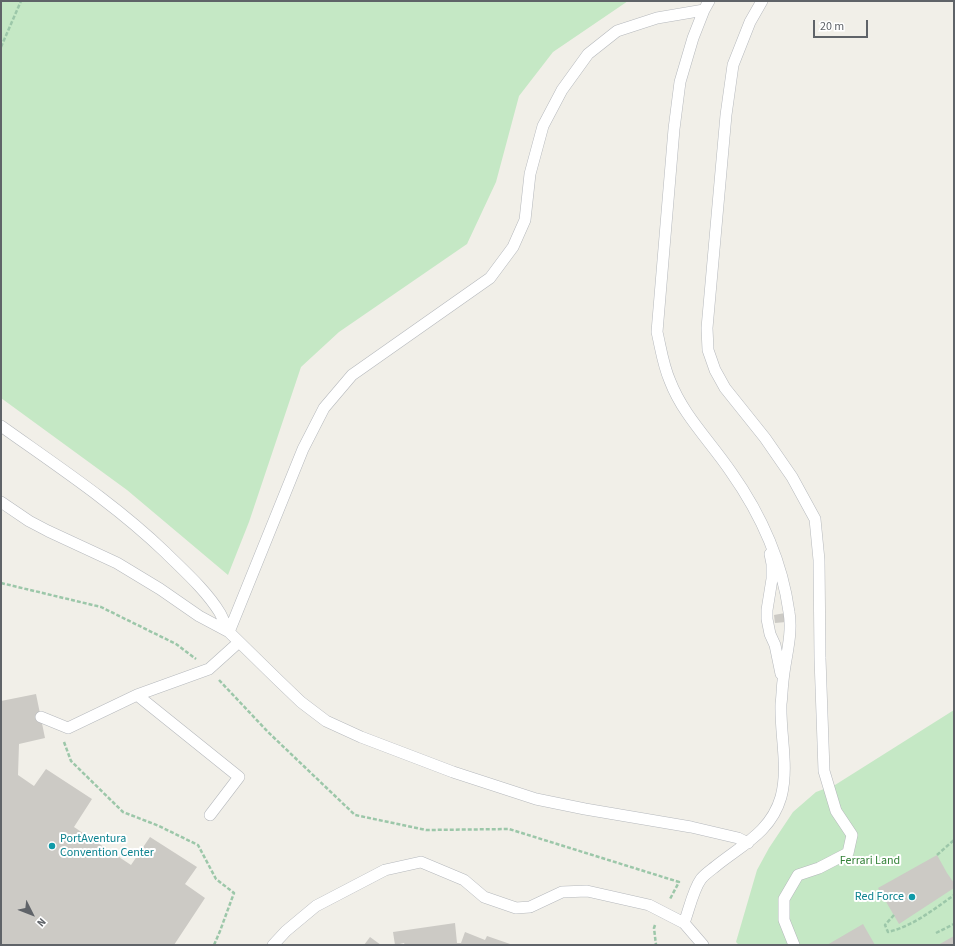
<!DOCTYPE html>
<html>
<head>
<meta charset="utf-8">
<style>
  body { margin:0 }
  #map { position:relative; width:955px; height:946px; overflow:hidden; background:#f1efe8; font-family:"Source Sans 3",sans-serif }
  canvas { display:block }
  .frame { position:absolute; inset:0; border:2px solid #5f6368; pointer-events:none }
  .north { position:absolute; left:12px; top:894px; width:40px; height:40px; -webkit-text-stroke:3px #fff; paint-order:stroke; rotate:132deg; font-size:11px; font-weight:700; line-height:16px; text-align:center; color:#5f6368 }
  .north::after { content:''; display:block; margin:auto; width:14px; height:18px; background:#5f6368; clip-path:polygon(50% 0,100% 100%,50% 72%,0 100%) }
  .scale { position:absolute; left:813px; top:20px; width:55px; height:18px; box-sizing:border-box; border:2px solid #5f6368; border-top:0; padding-left:5px; font-size:12px; line-height:14px; white-space:nowrap; color:#5f6368; -webkit-text-stroke:3px #fff; paint-order:stroke }
</style>
</head>
<body>
<div id="map">
<canvas width="955" height="946"></canvas>
<div class="frame"></div>
<div class="north">N</div>
<div class="scale">20 m</div>
</div>
<script>
const context = document.querySelector('canvas').getContext('2d');
context.lineJoin = 'round';
function fill(path, color) { context.fillStyle = color; context.fill(path, 'evenodd'); }
function strokePath(path, color, width, dash) { context.strokeStyle = color; context.lineWidth = width; context.lineCap = dash ? 'butt' : 'round'; context.setLineDash(dash || []); context.stroke(path); }
function write(font, color, halo, rows, align = 'center') {
  context.font = font + ' "Source Sans 3",sans-serif'; context.lineWidth = 4; context.setLineDash([]); context.textBaseline = 'middle'; context.strokeStyle = halo; context.fillStyle = color; for (const [text, x, y, turn = 0] of rows) {
    context.save(); context.translate(x, y); context.rotate((+turn || 0) * Math.PI / 180); context.textAlign = isNaN(turn) ? turn : align; if (halo) context.strokeText(text, 0, 0); context.fillText(text, 0, 0); context.restore();
  }
}
const green = new Path2D(`
  M1,1H628L553,52L519,96L496,182L467,244L339,332L301,367L249,522L228,575L127,490L1,398Z
  M954,710V945H739L736,942L757,870L769,848L793,812L816,792L835,785Z`);
const building = new Path2D(`
  M785,613L786,622L775,623L774,615Z
  M36,694L45,738L19,744L18,775L34,786L46,769L92,799L74,827L131,865L150,837L197,867L185,884L205,898L174,945H1V701Z
  M937,855L947,873L954,883V888L899,924L878,888Z
  M455,923L457,943H461L465,932L485,940L487,936L513,945H405L404,943L395,945L393,932Z
  M863,924L875,945H827Z
  M954,936V945H938Z
  M370,937L381,945H364Z`);
const path = new Path2D(`
  M1,47L21,1
  M1,583L101,607L176,644L196,659
  M219,680L268,732L355,815L426,830L509,829L679,882L670,899
  M64,742L71,761L123,812L159,826L198,845L216,879L234,893L220,931L214,945
  M937,855L954,840
  M894,915L885,925L888,932C913,926 933,910 954,895
  M655,925L654,928L656,945
  M936,933L954,924`);
const lane = new Path2D(`
  M762,1L750,22L733,65L726,115L707,328L708,350L715,370L725,388L765,438L792,477L815,519L819,560L820,658L824,771L836,811L852,835L848,853L819,868L798,875L784,899V920L794,945
  M1,426C57,466 115,504 165,552C183,570 206,590 220,613C223,619 226,626 229,632
  M1,502L29,521L48,531L117,563L160,589L199,616L229,632L277,679L301,702L326,721L361,737L453,772L536,799L585,809L691,827L738,838L748,843
  M770,554L772,564V579L767,610V619L770,634L775,645L781,674
  M229,632L303,449L324,408L352,375L490,278L513,247L525,220L530,174L543,126L562,90L588,54L617,31L657,18L704,10
  M137,695L239,777L210,815
  M41,717L68,728L137,695L209,669L239,642
  M684,923C689,910 693,890 701,879C705,874 711,870 716,866C742,845 771,832 781,797C789,767 780,735 781,704C782,697 782,689 783,681C785,658 793,635 789,612C782,561 760,513 731,472C710,441 683,415 670,381C663,365 661,349 657,332L674,129L680,82L693,38L704,10L709,1
  M273,945L286,931L316,906L385,870L421,862L464,880L484,897L516,908L530,907L562,892L587,891L649,905L684,923L703,945`);
const markers = [
  [52,846,4,"#0f9aa8"],
  [912,897,4,"#0f9aa8"]
];
const cultureNames = [
  ["PortAventura",60,839],
  ["Convention Center",60,853],
  ["Red Force",904,897,"right"]
];
const parkNames = [
  ["Ferrari Land",870,861]
];
fill(green, '#c5e8c5');
fill(building, '#cccac5');
strokePath(lane, '#b5b8bc', 12);
strokePath(path, '#9cc7a9', 2.5, [4, 2]);
strokePath(lane, '#fff', 11);
for (const [x, y, r, color] of markers) { const dot = new Path2D(); dot.arc(x, y, r, 0, 2 * Math.PI); context.fillStyle = color; context.fill(dot); strokePath(dot, '#fff', 1.5); }
write('12px', '#0d838f', '#fff', cultureNames, 'left');
write('12px', '#348238', '#fff', parkNames);
</script>
</body>
</html>
